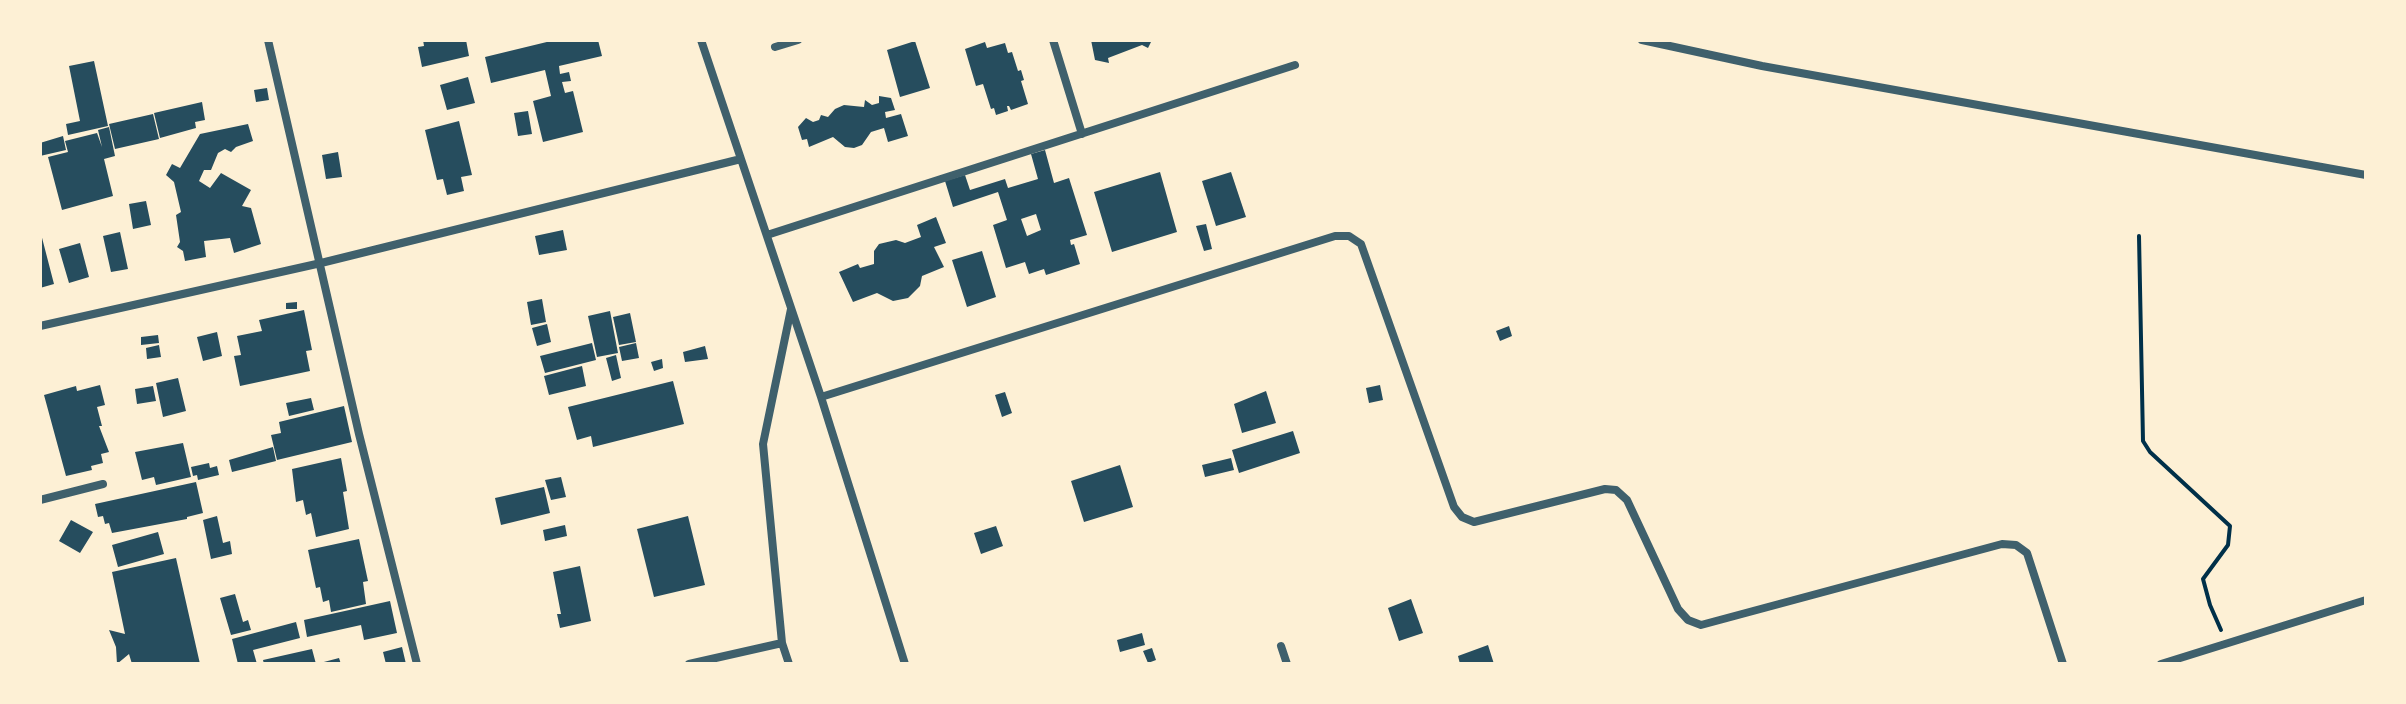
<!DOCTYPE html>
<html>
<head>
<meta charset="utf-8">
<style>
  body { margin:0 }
  #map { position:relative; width:2406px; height:704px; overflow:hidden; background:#fdf0d5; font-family:Lato,sans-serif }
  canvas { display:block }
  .frame { position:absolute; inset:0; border:42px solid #fdf0d5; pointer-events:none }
</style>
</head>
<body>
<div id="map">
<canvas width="2406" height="704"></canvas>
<div class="frame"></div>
</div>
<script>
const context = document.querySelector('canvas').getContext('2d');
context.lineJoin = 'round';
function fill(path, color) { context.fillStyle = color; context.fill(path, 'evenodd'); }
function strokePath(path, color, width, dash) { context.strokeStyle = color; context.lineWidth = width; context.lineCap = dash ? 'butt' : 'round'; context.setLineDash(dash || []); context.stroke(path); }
const building = new Path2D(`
  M423,40H466L469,56L422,67L418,47L424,46Z
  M555,40H598L602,56L559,66L560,74L569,72L571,81L562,82L565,93L573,91L583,132L543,142L533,101L551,96L545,70L491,83L485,57Z
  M1091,40H1152L1148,48L1142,45L1108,58L1109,63L1095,60Z
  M915,41L930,88L900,97L887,50Z
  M985,42L987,48L1005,43L1008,53L1012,52L1018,71L1021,70L1024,80L1021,81L1028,104L1011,110L1009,106H1007L1008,111L996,115L994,108L991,109L983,84L976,86L965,49Z
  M94,61L108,126L68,135L66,124L80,121L69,66Z
  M468,77L475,103L447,110L440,85Z
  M267,88L269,100L256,102L254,90Z
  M879,96L891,98L895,110L885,112L886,118L901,114L908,136L888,142L884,128L871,132L862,145L854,148L845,147L833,137L809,147L807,139L802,140L798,127L806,118L813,122L819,120L821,115L828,117L835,109L844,105L864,107L865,100L872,105L879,103Z
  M202,102L205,120L195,122L196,128L160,138L154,113Z
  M528,111L532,134L518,136L514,113Z
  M153,114L159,139L115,149L109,124Z
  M459,121L472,175L461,177L464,191L447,195L443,179L437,180L425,130Z
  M248,124L253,141L236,147L231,152L225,149L218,153L211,170H204L199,181L210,188L221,173L251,190L242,206L251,208L261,244L234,253L230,238L204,241L206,257L185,261L183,251L177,247L180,242L176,215L181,212L174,182L166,175L172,164L180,168L200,134Z
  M109,127L115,156L104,159L113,196L62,210L48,157L68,152L65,141L97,133L102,147L98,130Z
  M63,136L66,150L40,156V143Z
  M1045,150L1054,183L1069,178L1087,235L1070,240L1071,245L1074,244L1080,264L1046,275L1044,269L1029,274L1025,262L1006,268L993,225L1007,220L998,192L953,207L945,181L965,175L970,190L1005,179L1008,188L1038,179L1031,154ZM1036,214L1041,230L1027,236L1021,219Z
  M338,152L342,177L326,179L322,155Z
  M1160,172L1177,232L1112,252L1094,192Z
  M1231,172L1246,217L1216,226L1202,181Z
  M146,201L151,225L133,229L129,204Z
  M936,217L946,243L934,247L944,267L922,276L920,286L908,298L893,301L877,293L853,302L839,272L858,264L860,268L874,264V251L879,244L896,240L905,243L921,237L917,225Z
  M1206,224L1212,249L1204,251L1196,226Z
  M40,230L54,284L40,288Z
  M563,230L567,250L539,255L535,236Z
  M120,232L128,269L111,272L103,236Z
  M80,243L89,277L69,283L59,249Z
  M982,251L996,297L967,307L952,260Z
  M542,299L546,322L531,325L527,302Z
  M297,302V309H286V303Z
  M304,310L312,350L306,351L310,371L240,386L234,356L241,355L237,336L262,331L259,320Z
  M610,311L618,353L597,357L588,316Z
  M630,313L636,342L619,345L613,317Z
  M547,324L551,342L537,346L532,328Z
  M1509,326L1512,336L1500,341L1496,331Z
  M217,332L222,356L203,361L197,337Z
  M158,335L159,343L141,345V337Z
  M592,343L596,360L545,373L540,356Z
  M636,343L639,358L622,361L619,347Z
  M159,345L161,357L147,359L146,348Z
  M705,346L708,359L685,362L683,352Z
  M616,355L621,378L612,381L606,358Z
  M662,359L663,368L654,371L651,362Z
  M582,366L586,386L549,395L544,376Z
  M178,378L186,411L163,417L156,383Z
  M673,381L684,424L593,447L591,436L577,440L568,407Z
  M100,385L105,405L97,407L102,426H99L109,452L101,454L103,463L91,466L92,470L66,476L44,395L76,386L77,391Z
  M1380,385L1383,400L1369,403L1366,388Z
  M153,386L156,401L137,404L135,389Z
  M1266,391L1276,423L1242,433L1234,404Z
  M1005,392L1012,413L1002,417L995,395Z
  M311,398L314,410L289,416L286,403Z
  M344,406L352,442L277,460L271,435L281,433L279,422Z
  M1293,431L1300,453L1239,473L1232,450Z
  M183,443L191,477L156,485L154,477L142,480L135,452Z
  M273,447L276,461L232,472L229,460Z
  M341,458L347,491L343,492L349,529L316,537L311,513L306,515L303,500L296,502L292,469Z
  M1231,458L1234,470L1205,477L1202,465Z
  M209,463L210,468L217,466L219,475L198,480L197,475L193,476L191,467Z
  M1120,465L1133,507L1084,522L1071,481Z
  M561,477L566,497L551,500L545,480Z
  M196,482L203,513L187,517V519L112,533L109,523L105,524L103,516L98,517L95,504Z
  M544,487L550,513L501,525L495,498Z
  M217,516L223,543L230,541L232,554L211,559L203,520Z
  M688,516L705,585L654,597L637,529Z
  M71,520L93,532L80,553L59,541Z
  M565,525L567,536L545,541L543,530Z
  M996,526L1003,546L981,554L974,533Z
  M158,532L164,554L118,567L112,545Z
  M359,539L368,581L363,582L366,604L331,612L329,600L323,602L320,587L316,588L308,550Z
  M176,558L200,664H132L129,654L117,664L116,647L109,630L125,634L112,572Z
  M580,566L591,621L560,628L557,614H561L553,572Z
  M235,594L243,622L248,620L251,630L231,635L220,598Z
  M1411,599L1423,633L1399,641L1388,608Z
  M390,601L397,633L364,640L361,625L307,637L304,620Z
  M296,622L300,638L253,650L257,664H238L232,639Z
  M1142,633L1145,645L1120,652L1117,640Z
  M1488,645L1494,664H1460L1458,656Z
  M402,647L406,664H386L383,652Z
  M1152,648L1156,660L1148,663L1143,651Z
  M312,649L316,664H264L263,660Z
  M339,658L341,664H320V663Z`);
const path = new Path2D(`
  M2139,236L2143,441L2150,452L2230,526L2228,545L2203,579L2210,605L2221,630`);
const minor = new Path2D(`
  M268,40L359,434L417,664
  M701,40L741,159
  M1053,40L1082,134
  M1642,40L1762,66L2366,175
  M775,47L798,40
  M767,235L1295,65
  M40,326L321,263L741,159L821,397L905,664
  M821,397L1335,236H1349L1361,244L1454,507L1462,517L1474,522L1605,489L1616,490L1627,500L1678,609L1688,620L1701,625L2002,544L2016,545L2027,553L2063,664
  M40,500L103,484
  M1281,646L1287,664
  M689,664L782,643
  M789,664L782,643L763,444L791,309
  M2161,664L2366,600`);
fill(building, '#264d5e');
strokePath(path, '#003049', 4);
strokePath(minor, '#3f606c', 8);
</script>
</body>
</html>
